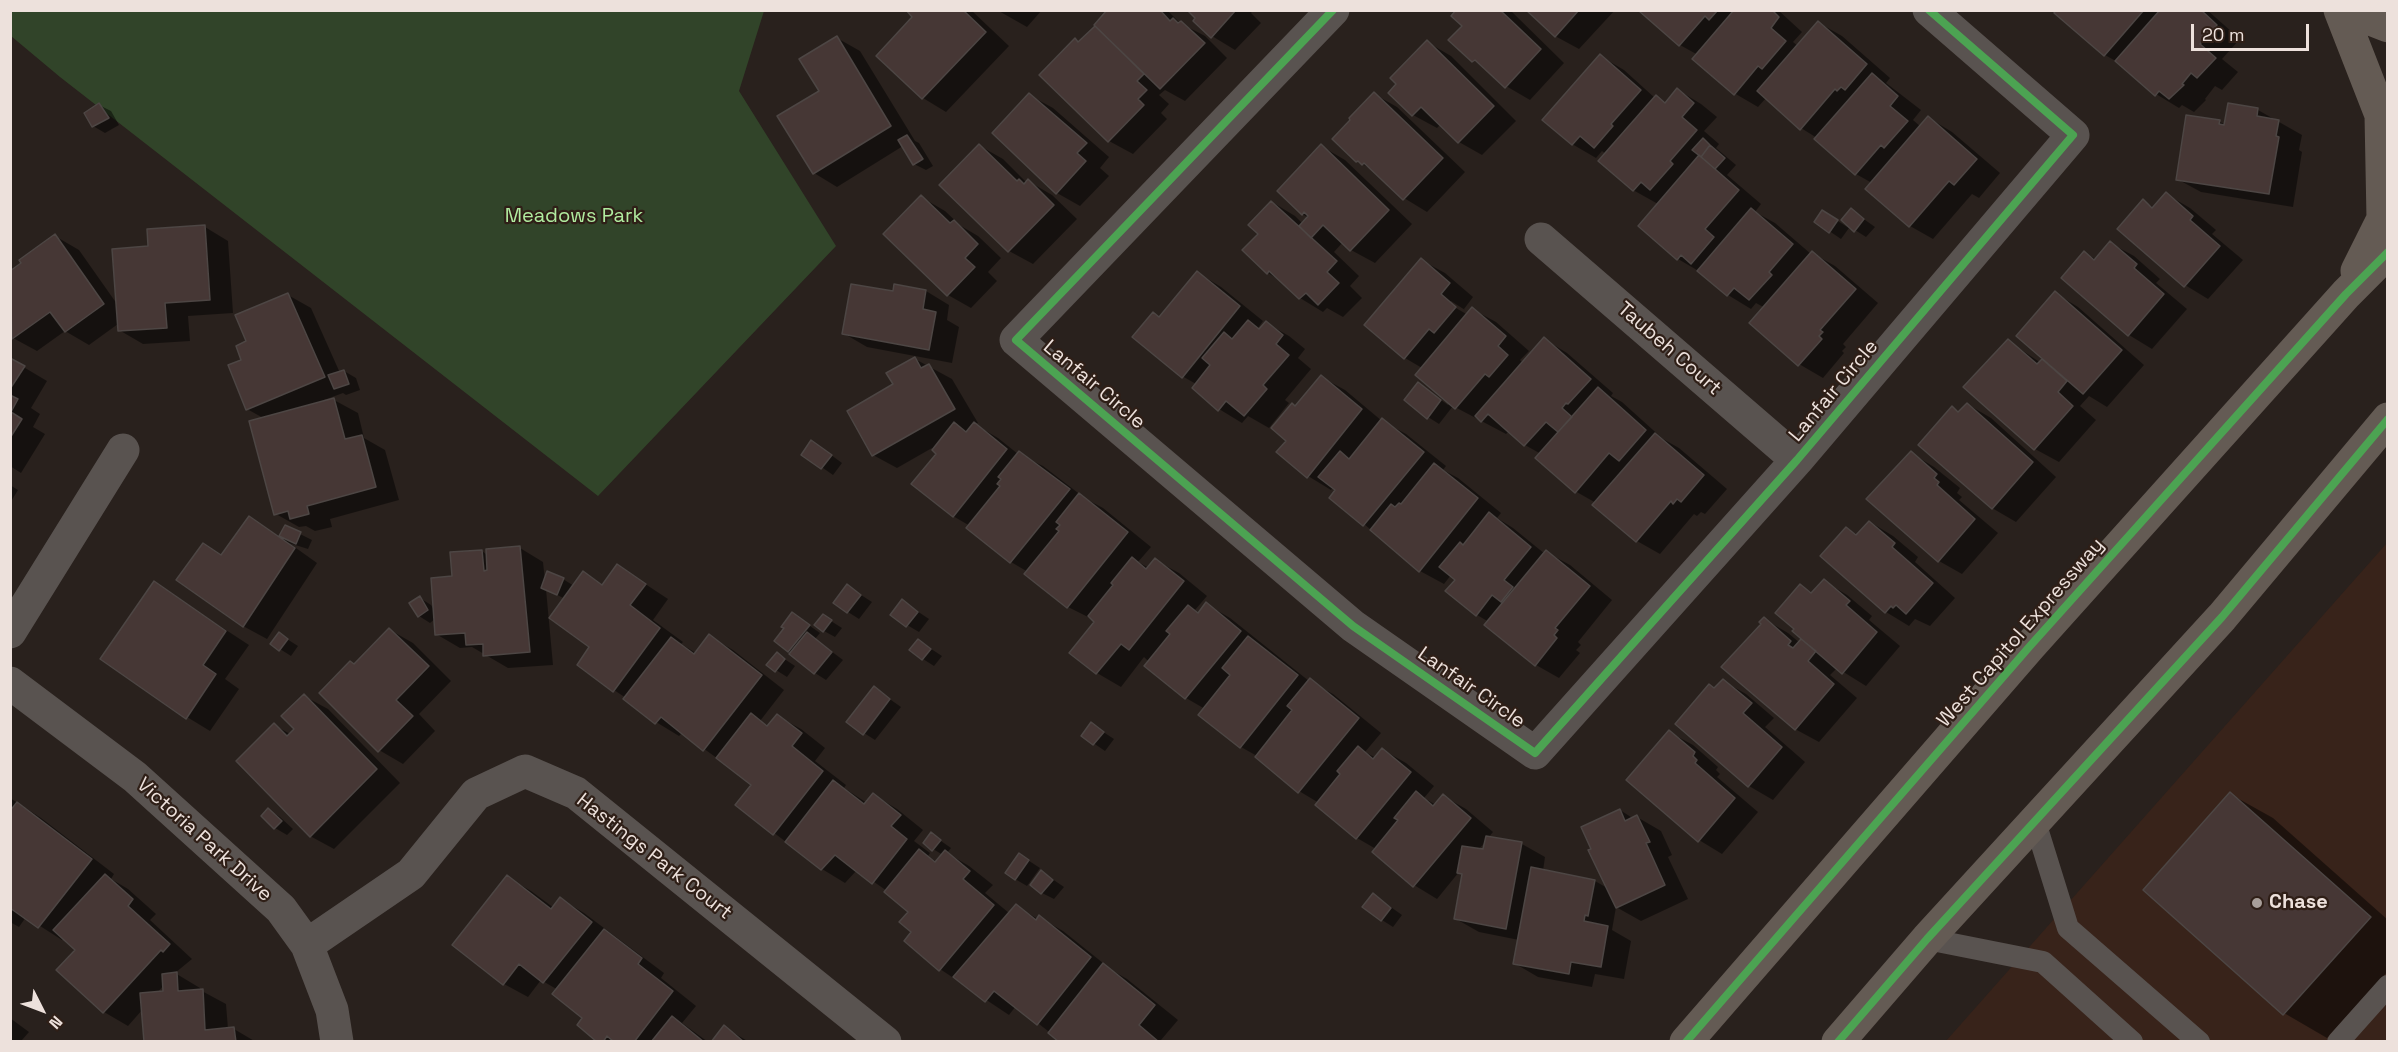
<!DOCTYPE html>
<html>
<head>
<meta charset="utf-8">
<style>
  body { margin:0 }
  #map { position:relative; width:2398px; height:1052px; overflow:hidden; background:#29211d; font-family:"Space Grotesk",sans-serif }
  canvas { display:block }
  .frame { position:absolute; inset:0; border:12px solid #ede1dc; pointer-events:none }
  .north { position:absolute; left:12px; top:980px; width:60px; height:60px; -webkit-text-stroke:4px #2f1f17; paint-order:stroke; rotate:132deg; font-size:16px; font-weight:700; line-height:24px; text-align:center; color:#ede1dc }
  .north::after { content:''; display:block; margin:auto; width:21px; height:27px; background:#ede1dc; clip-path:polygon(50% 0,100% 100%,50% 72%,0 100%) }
  .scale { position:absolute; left:2191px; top:24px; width:118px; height:27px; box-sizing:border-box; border:3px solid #ede1dc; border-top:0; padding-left:8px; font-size:18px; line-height:21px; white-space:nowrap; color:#ede1dc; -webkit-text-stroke:4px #2f1f17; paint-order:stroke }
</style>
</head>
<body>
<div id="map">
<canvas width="2398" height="1052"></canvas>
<div class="frame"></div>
<div class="north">N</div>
<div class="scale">20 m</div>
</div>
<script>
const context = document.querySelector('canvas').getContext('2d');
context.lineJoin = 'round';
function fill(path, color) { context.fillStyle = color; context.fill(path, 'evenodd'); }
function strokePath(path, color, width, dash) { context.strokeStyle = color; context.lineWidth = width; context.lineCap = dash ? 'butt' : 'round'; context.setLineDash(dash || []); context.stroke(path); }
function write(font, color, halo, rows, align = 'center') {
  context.font = font + ' "Space Grotesk",sans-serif'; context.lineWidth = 4.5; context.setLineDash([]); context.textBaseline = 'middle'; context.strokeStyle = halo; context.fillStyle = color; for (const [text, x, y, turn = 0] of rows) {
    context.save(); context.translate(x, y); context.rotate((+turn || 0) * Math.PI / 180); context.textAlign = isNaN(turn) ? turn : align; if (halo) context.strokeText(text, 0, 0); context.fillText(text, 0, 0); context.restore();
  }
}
const built = new Path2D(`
  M2387,543V1041H1946Z`);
const green = new Path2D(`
  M10,11H764L739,91L836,246L598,496L60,77L11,36Z`);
const shadow = new Path2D(`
  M908,10H971L1009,46L946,112L923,98L914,17Z
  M997,10H1042L1027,27Z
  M1110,10H1167L1180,23L1205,36L1227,58L1185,101L1165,90L1159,95L1169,104L1161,113L1167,119L1133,154L1109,141L1075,40L1080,43Z
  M1189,10H1253L1251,13L1261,23L1235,50L1212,36Z
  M1458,10H1510L1564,63L1530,100L1506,86L1451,40L1464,26Z
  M1522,10H1615L1579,49L1555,36L1533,14Z
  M1778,10L1802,32L1793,42L1798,46L1819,23L1842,36L1890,78L1886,83L1921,110L1913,120L1921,127L1929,118L1952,132L2000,173L1979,198L1972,194L1933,239L1910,226L1872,183L1856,174L1817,138L1801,128L1766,98L1758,107L1734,93L1698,55L1680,45L1641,11Z
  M2058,10H2207L2240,39L2222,59L2238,72L2222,90L2215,86L2205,99L2206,100L2194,112L2182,105L2179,108L2156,94L2121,64L2105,55L2056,12Z
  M837,38L860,51L915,141L919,143L933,166L926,170L914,164L903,146L837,187L814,173L821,92Z
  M1427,42L1451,56L1516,121L1482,155L1459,142L1441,124L1437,128L1413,115Z
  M1600,56L1624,70L1655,98L1667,103L1678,90L1701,104L1717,117L1704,131L1719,144L1716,148L1736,165L1727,175L1761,204L1755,212L1775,223L1811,254L1812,253L1835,266L1878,303L1843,344L1846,347L1842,351L1844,353L1823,378L1799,364L1765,308L1756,303L1751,309L1728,295L1702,273L1678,259L1640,226L1658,204L1633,190L1606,154L1602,151L1596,158L1572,144Z
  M1374,94L1397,107L1465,172L1427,212L1404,198L1376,172L1357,161Z
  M1029,95L1053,108L1109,157L1100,168L1109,176L1080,206L1057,193Z
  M99,105L111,111L119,125L105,133L93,126Z
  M2258,110L2302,135L2299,150L2302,152L2293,207L2201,192L2177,179L2187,116L2220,122L2226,125Z
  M980,146L1003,159L1027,183L1028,181L1052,195L1077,219L1033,264L1009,251Z
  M1321,146L1345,160L1412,224L1375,263L1351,250L1343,242L1334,252L1359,276L1350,286L1362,298L1343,317L1327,308L1323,312L1300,298L1281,281L1268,273L1244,250L1260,234L1272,202L1295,216L1303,224L1309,218L1302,214Z
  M2166,194L2190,208L2216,230L2212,234L2243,260L2208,299L2185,285L2143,201L2155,208Z
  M921,197L945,211L961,226L978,236L1001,258L988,272L997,281L971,308L948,295Z
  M1851,210L1875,227L1866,237L1855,230Z
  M1823,212L1849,228L1841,239L1816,222Z
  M205,227L228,241L233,313L188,316L190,341L143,344L119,330L118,324L89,345L65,331L37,351L13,338L10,334V272L55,236L79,250L117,304L149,247Z
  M2110,243L2134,256L2160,279L2156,283L2187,309L2152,349L2129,335L2084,253L2096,259Z
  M1421,260L1445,273L1473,297L1464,309L1465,310L1451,301L1449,304L1468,315L1472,309L1496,322L1529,351L1520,360L1523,363L1544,339L1567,353L1613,393L1611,396L1622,402L1663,439L1679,448L1727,489L1705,514L1701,512L1697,516L1694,514L1660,554L1637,541L1596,503L1575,491L1541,454L1525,445L1509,431L1506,434L1453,406L1439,424L1428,417L1419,384L1448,405L1450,403L1422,368L1405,358Z
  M1198,273L1221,287L1263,321L1258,328L1261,329L1266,323L1289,336L1305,349L1298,358L1311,369L1285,400L1289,403L1269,428L1248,416L1242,423L1219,409L1196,384L1182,376L1161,318Z
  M926,291L949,305L947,320L959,327L952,363L867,347L843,333L894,292Z
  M2055,293L2078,307L2144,365L2107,407L2089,396L2080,406L2096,420L2059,462L2035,449L1965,387L2008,341L2041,363L2044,359Z
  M288,295L311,308L340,373L344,371L356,378L360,390L346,395L343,393L324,400L325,402L334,400L358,413L364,438L385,450L399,500L330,519L332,527L315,531L306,526L299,527L276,514L265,419L247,409L243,361L248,342Z
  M10,359L47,381L31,408L40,414L33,427L45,434L21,473L10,466Z
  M915,359L952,379L978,423L974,424L998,438L1018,454L1043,466L1086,499L1103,508L1151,547L1138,562L1149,568L1155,560L1179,573L1207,596L1195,610L1199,613L1206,604L1230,618L1309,681L1333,694L1381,733L1365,752L1376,758L1383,750L1406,763L1434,786L1424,798L1436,805L1443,796L1466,809L1493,832L1488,838L1522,844L1545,857L1543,871L1595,881L1609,889L1620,810L1634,819L1637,817L1661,831L1672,855L1668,857L1688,899L1641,921L1616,907L1612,930L1631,941L1624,979L1595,974L1592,987L1538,977L1514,963L1519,940L1479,932L1456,919L1464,875L1459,872L1437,899L1414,885L1376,849L1357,838L1319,803L1299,791L1257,756L1241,747L1200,715L1205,709L1186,698L1144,657L1121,687L1097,673L1071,652L1096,621L1068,607L1026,574L1028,572L1011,562L968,527L970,526L953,516L938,454L932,448L897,468L873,455L895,385ZM1487,840L1485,851L1478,850Z
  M1321,377L1345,390L1382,421L1406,434L1446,466L1443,470L1458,478L1501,513L1497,518L1513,528L1545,554L1546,552L1570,565L1612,600L1578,642L1581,645L1576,650L1580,653L1559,678L1536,665L1489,622L1477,615L1457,580L1451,575L1444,584L1420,571L1364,524L1337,490L1333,487L1331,490L1308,476L1288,441L1296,407Z
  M1967,404L1991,418L2056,477L2016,522L1992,508L1952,408L1960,412Z
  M823,449L842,463L833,475L803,454Z
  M1911,453L1934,467L1960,488L1957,493L1962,497L1959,500L1998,533L1962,574L1939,561Z
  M10,485L18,490L10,503Z
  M249,518L280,537L300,534L312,540L308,549L289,543L317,563L267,639L243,626L222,556Z
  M1870,522L1893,536L1918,557L1915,562L1955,598L1930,626L1915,619L1909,626L1886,612L1846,528L1858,535Z
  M520,548L543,562L545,581L563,579L574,586L583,573L603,585L618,566L668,599L653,620L683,642L681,644L696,653L709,636L733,650L784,690L760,721L769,726L777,716L801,729L825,748L815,761L846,785L844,788L867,803L874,795L897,809L923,830L914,841L930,853L928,856L937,862L943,855L933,849L931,834L951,848L947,853L969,866L993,885L985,893L1009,913L1016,906L1038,919L1039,917L1063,931L1113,971L1127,979L1178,1020L1161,1040L1163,1042H1062L1016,1006L1009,1015L940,969L906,941L913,932L910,912L887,891L857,870L845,883L822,869L737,805L753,784L682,733L679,736L656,722L626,698L614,690L565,599L546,589L553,665L508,668L472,647L460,648L436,634L435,619L430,623L419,616L420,598L431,605L434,610L454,578L482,551L487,555Z
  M1824,581L1847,595L1872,616L1869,620L1900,646L1866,686L1837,668L1830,675L1857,698L1819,742L1795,729L1763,623L1764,619L1788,633L1800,643L1804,639L1800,586L1813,593Z
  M154,583L249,645L225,679L239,689L210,731L187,717Z
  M847,586L872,602L859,619L848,612Z
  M902,601L929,619L919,632L907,625Z
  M793,614L820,633L815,639L843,660L826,680L815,673L776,641L786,628Z
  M823,616L842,628L835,637L824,631Z
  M390,630L413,643L451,681L419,714L435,731L403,764L379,750L355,665Z
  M279,634L298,646L291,656L280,649Z
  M919,641L942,656L934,666L923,659Z
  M777,654L795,666L787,677L776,670Z
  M1723,681L1746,694L1774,718L1765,727L1805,762L1773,800L1749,786L1678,724Z
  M874,688L901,707L875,740L864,733Z
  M304,696L328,709L400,783L334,849L310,836L274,725L290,734L296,729Z
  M1091,724L1114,739L1105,751L1083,736Z
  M1669,732L1693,745L1718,767L1716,770L1720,774L1717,777L1758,812L1722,854L1699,840Z
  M2230,794L2273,818L2388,920V971L2327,1038L2284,1013Z
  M10,798L41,818L114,874L111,879L128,889L156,914L150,920L192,959L175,973L200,988V990L226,1004L228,1029H234L256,1042H146L143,1009L128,1026L104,1012L58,970L77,950L64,938L62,940L26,917L19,927L10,922ZM164,985L165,993H157Z
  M269,810L280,817L293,829L287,835L275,828L263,816Z
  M1020,855L1040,868L1027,886L1015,879Z
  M1042,872L1064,887L1054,899L1042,893Z
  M507,877L531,891L554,908L561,899L584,913L664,973L661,978L696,1006L682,1023L708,1042H600L584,1017L558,990L541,980L528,997L504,984L454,945Z
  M1374,895L1402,915L1393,927L1382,920Z
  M10,1018L29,1032L22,1040L25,1042H10Z
  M724,1027L749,1042H712Z`);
const building = new Path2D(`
  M906,10H963L986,32L922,99L876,56L912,17Z
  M1107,10H1160L1170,21L1173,18L1178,23L1181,21L1205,43L1160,89L1094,25Z
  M1187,10H1236L1211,38L1193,21L1195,18Z
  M1456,10H1500L1541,49L1505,88L1475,60L1472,62L1448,40L1462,26L1451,16Z
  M1526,10H1579L1555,37Z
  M1718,10L1709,20L1705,16L1679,46L1639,11Z
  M1734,10H1772L1779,17L1771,28L1786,41L1762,69L1758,66L1734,95L1692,59Z
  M2056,10H2144L2104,56L2054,13Z
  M2160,10H2201L2217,25L2200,44L2216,58L2197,78L2191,73L2182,84L2184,85L2169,99L2159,91L2155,96L2115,61Z
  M1818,21L1867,64L1845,90L1841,87L1837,91L1835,89L1800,130L1757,91Z
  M1095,26L1144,74L1137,81L1147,90L1138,99L1144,105L1108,142L1039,75L1075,38L1078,42Z
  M837,36L891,126L813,174L777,116L819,91L799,59Z
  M1427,40L1494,106L1458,143L1421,107L1412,116L1388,93L1396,84L1390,78Z
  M1600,54L1641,90L1611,124L1613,126L1594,148L1580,136L1572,145L1542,120Z
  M1872,73L1898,96L1890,106L1908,121L1884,148L1881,145L1855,175L1814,139Z
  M1677,88L1694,103L1682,117L1697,130L1670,161L1673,164L1650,190L1641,182L1633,191L1598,161L1656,95L1665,103Z
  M1374,92L1443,158L1403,200L1364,163L1362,165L1358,161L1356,162L1332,139L1350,120L1349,118Z
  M1029,93L1087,143L1077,153L1086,161L1056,194L992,133Z
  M99,103L109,118L92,127L84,113Z
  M2228,103L2258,108L2257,116L2279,120L2276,136L2279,137L2269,194L2176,180L2186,115L2220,120L2219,124L2224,125Z
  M1928,116L1977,159L1954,185L1949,181L1909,227L1865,189Z
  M907,135L923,159L913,165L898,140Z
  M1703,138L1710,145L1701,157L1692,150Z
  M979,144L1017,181L1019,179L1024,184L1028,179L1054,205L1008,252L939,185Z
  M1321,144L1389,210L1350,251L1323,225L1311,238L1299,226L1308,216L1304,212L1302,215L1277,191Z
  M1710,145L1725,158L1715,169L1701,157Z
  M1699,155L1739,190L1705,229L1714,237L1691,264L1681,255L1677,260L1638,226Z
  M2166,192L2193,216L2190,220L2220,246L2184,287L2117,229L2143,199L2152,208Z
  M921,195L950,223L954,220L978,244L965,258L975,267L947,296L883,234Z
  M1271,201L1337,261L1327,272L1339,283L1318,305L1306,293L1299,299L1269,271L1267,274L1242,250L1258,234L1248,225Z
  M1751,208L1793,244L1769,272L1772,275L1749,300L1734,288L1727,296L1697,271Z
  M1851,208L1864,219L1854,232L1841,220Z
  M1822,210L1838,220L1829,233L1814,222Z
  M205,225L210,300L165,303L167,328L118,331L112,249L148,246L147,229Z
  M55,234L104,304L65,332L50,312L12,339L10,271L21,263L19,260Z
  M2110,241L2137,264L2134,268L2164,294L2128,336L2061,278L2084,251L2094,260Z
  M1812,251L1856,289L1820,330L1823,332L1819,336L1822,339L1798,366L1749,323Z
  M1421,258L1450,283L1441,294L1456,307L1434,333L1429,329L1404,359L1364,325Z
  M1197,271L1240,306L1182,378L1132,337L1153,312L1159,317Z
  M851,284L893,291L894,284L926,290L923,309L936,312L929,350L842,334Z
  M2055,291L2122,350L2083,394L2016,336Z
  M288,293L325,377L246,410L228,365L241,360L236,346L246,341L235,315Z
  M1472,307L1506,336L1498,346L1508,355L1489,377L1485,374L1455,409L1415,375Z
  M1248,320L1259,329L1266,321L1283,335L1276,344L1289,355L1263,385L1267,389L1244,416L1226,401L1218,411L1192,388L1210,365L1202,358L1224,332L1232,339Z
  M1544,337L1591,379L1568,404L1566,403L1562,408L1572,417L1558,432L1546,422L1524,446L1488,414L1481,422L1475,416Z
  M2008,339L2037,364L2042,359L2067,381L2058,392L2073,406L2034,450L1963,387Z
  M915,357L921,368L929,364L955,409L872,456L847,411L893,384L886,373Z
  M10,358L25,366L10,389Z
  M344,370L349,384L334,389L328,375Z
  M1321,375L1362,409L1307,478L1276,452L1286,441L1271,428L1292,403L1295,406Z
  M1418,382L1441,400L1427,419L1404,400Z
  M1598,387L1646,430L1619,461L1609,453L1575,493L1535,458Z
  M10,395L18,399L11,412L22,419L10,438Z
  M334,398L345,439L362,435L376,487L307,506L309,514L290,519L288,511L274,515L249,421Z
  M1967,403L2033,462L1992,509L1918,445L1952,406L1958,412Z
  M1382,418L1424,452L1363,526L1329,498L1335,490L1318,477L1340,451L1349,459Z
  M954,422L966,432L974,422L1007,449L953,517L911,484L936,454L932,450Z
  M1655,433L1704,475L1681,502L1677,499L1673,504L1671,501L1636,542L1592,505Z
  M811,440L832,455L821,469L801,455Z
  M1019,451L1070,489L1010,563L966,528L1000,486L997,484L1001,479L998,477Z
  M1911,451L1937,474L1934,478L1939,482L1937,485L1975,519L1938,562L1866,499Z
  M1434,463L1478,498L1419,572L1370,530L1391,504L1395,507L1399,503L1401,504Z
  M1079,493L1128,532L1067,608L1024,574L1059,531L1056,529L1060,525L1056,522Z
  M1489,512L1531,547L1504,580L1513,587L1501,602L1492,595L1476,616L1445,591L1455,580L1439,567L1460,542L1463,545Z
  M249,516L295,548L243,627L176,580L203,543L221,555Z
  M1869,521L1895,543L1892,547L1933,583L1906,614L1896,605L1893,608L1891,606L1885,613L1820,556L1846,527L1856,535Z
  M285,525L301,532L296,544L279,536Z
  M520,546L530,652L483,656V644L466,645L465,633L435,635L431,578L452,576L450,552L482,550L484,571L487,570L486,549Z
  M1546,550L1590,586L1555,628L1558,630L1554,635L1557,638L1535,666L1484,625Z
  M1132,557L1146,569L1155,558L1184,581L1129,650L1121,644L1096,674L1069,653L1094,622L1088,616L1113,585L1111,583Z
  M617,564L646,584L630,605L660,628L613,692L577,665L589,647L549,618L583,571L602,585Z
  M547,571L564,578L557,595L541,588Z
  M1824,579L1850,601L1846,605L1877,632L1842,674L1792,631L1794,629L1775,613L1800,584L1811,593Z
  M154,581L226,631L203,665L216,674L186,719L100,659Z
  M847,584L861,595L847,613L833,603Z
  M420,596L428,610L418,617L409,603Z
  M902,599L918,612L906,627L890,615Z
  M1206,602L1241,631L1185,699L1144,666L1170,634L1166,631L1188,605L1198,613Z
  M792,612L810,625L788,652L774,641L784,628L781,627Z
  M823,614L832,620L823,632L814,625Z
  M1764,617L1791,641L1788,645L1793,648L1801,639L1816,651L1808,661L1834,684L1795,730L1721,667L1761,624L1759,622Z
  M389,628L429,666L396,700L413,716L378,752L319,693L350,661L354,664Z
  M279,632L288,639L279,651L270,644Z
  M807,632L832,652L814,674L789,654Z
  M709,634L762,675L703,751L661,717L655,724L623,699L671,637L694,654Z
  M1248,636L1298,675L1240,748L1198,715L1230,675L1222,668Z
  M918,639L931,649L922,660L909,650Z
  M777,652L785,659L775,672L766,665Z
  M1310,678L1359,718L1298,793L1255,757L1292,710L1287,706Z
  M1723,679L1752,703L1743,713L1782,747L1748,787L1675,724L1709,684L1714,688Z
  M874,686L890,699L863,735L846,722Z
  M304,694L377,769L310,837L236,761L274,723L287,736L294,729L281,716Z
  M751,713L767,726L777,714L802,733L792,746L823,771L773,835L735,805L751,785L716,758Z
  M1091,722L1104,732L1093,745L1081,736Z
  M1669,730L1695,752L1693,756L1697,760L1695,763L1735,798L1698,842L1626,780Z
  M1358,746L1373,759L1382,748L1411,772L1356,839L1315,805L1340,774L1337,771Z
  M833,780L864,804L873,793L901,815L891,826L907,839L872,884L835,855L821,870L785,842Z
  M1416,791L1433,806L1443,794L1471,818L1413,887L1372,852L1398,820L1394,818Z
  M2230,792L2371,917L2283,1015L2143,890Z
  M17,802L92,859L38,928L10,908V811Z
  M268,808L282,821L274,829L261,816Z
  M1620,809L1625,821L1637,815L1650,842L1646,843L1665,885L1616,908L1588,850L1591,849L1581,827Z
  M931,832L941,840L932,851L923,843Z
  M1486,836L1522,842L1506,929L1454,919L1462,874L1457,873L1462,846L1483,849Z
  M919,849L935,862L945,850L970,871L963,879L994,905L939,971L904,941L911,932L899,922L908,912L884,892Z
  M1019,853L1029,860L1015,880L1005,873Z
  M1531,867L1595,880L1588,916L1585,915L1584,921L1608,926L1601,967L1571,962L1569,974L1513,964Z
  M1041,870L1053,880L1041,894L1030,885Z
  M105,874L133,899L128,906L170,944L163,952L161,950L103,1013L56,970L75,950L53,930Z
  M507,875L551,909L560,897L592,922L543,983L519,964L503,985L452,945Z
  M1373,893L1391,908L1381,921L1362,907Z
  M1016,904L1036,920L1039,915L1091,957L1037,1025L994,991L985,1002L953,977Z
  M604,929L642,958L638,964L673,991L634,1042H614L607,1036L603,1042H597L577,1025L582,1018L552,994Z
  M1103,963L1155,1005L1139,1025L1159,1042H1059L1048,1033Z
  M177,972L178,991L203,989L205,1030L234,1027L236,1042H144L140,993L163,991L162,974Z
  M672,1016L704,1042H651Z
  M724,1025L744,1042H711Z`);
const service = new Path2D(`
  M2035,822L2068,928L2199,1042
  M1927,939L2043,962L2132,1042
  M2338,1042L2388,986`);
const minor = new Path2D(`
  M1333,10L1016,340L1353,626L1535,753L1797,460L2073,135L1929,10
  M1541,239L1797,460
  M10,632L123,450
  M10,683L135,777L281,909L307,945L332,1010L337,1042
  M307,945L411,874L476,794L525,771L576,793L885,1042`);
const trunk = new Path2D(`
  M2340,10L2381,115L2383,219L2357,271
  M2347,10L2388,26
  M1686,1042L2030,646L2346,294L2388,252
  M1838,1042L1927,939L2222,617L2388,419`);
const cycleway = new Path2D(`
  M1333,10L1016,340L1353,626L1535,753L1797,460L2073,135L1929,10
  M1686,1042L2030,646L2346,294L2388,252
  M1838,1042L1927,939L2222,617L2388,419`);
const markers = [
  [2257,903,6,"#a89e99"]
];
const parkNames = [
  ["Meadows Park",574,217]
];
const streetNames = [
  ["Taubeh Court",1669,349,41],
  ["Lanfair Circle",1094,385,40],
  ["Lanfair Circle",1834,391,-50],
  ["West Capitol Expressway",2021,633,-49],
  ["Lanfair Circle",1471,688,35],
  ["Victoria Park Drive",204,840,42],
  ["Hastings Park Court",654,857,38]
];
const poiNames = [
  ["Chase",2269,903]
];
fill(built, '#38231a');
fill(green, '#314429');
fill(shadow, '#0007');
fill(building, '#463735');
strokePath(building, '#4d4644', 1.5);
strokePath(service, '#595350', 22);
strokePath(minor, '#595350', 33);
strokePath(trunk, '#645b54', 33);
strokePath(cycleway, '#4ca352', 8);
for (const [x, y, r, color] of markers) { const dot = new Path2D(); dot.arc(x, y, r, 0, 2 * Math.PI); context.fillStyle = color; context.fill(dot); strokePath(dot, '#2f1f17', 2); }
write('20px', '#b0eb9f', '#2f1f17', parkNames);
write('20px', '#ede1dc', '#2f1f17', streetNames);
write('bold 20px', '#ede1dc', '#2f1f17', poiNames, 'left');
</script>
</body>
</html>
